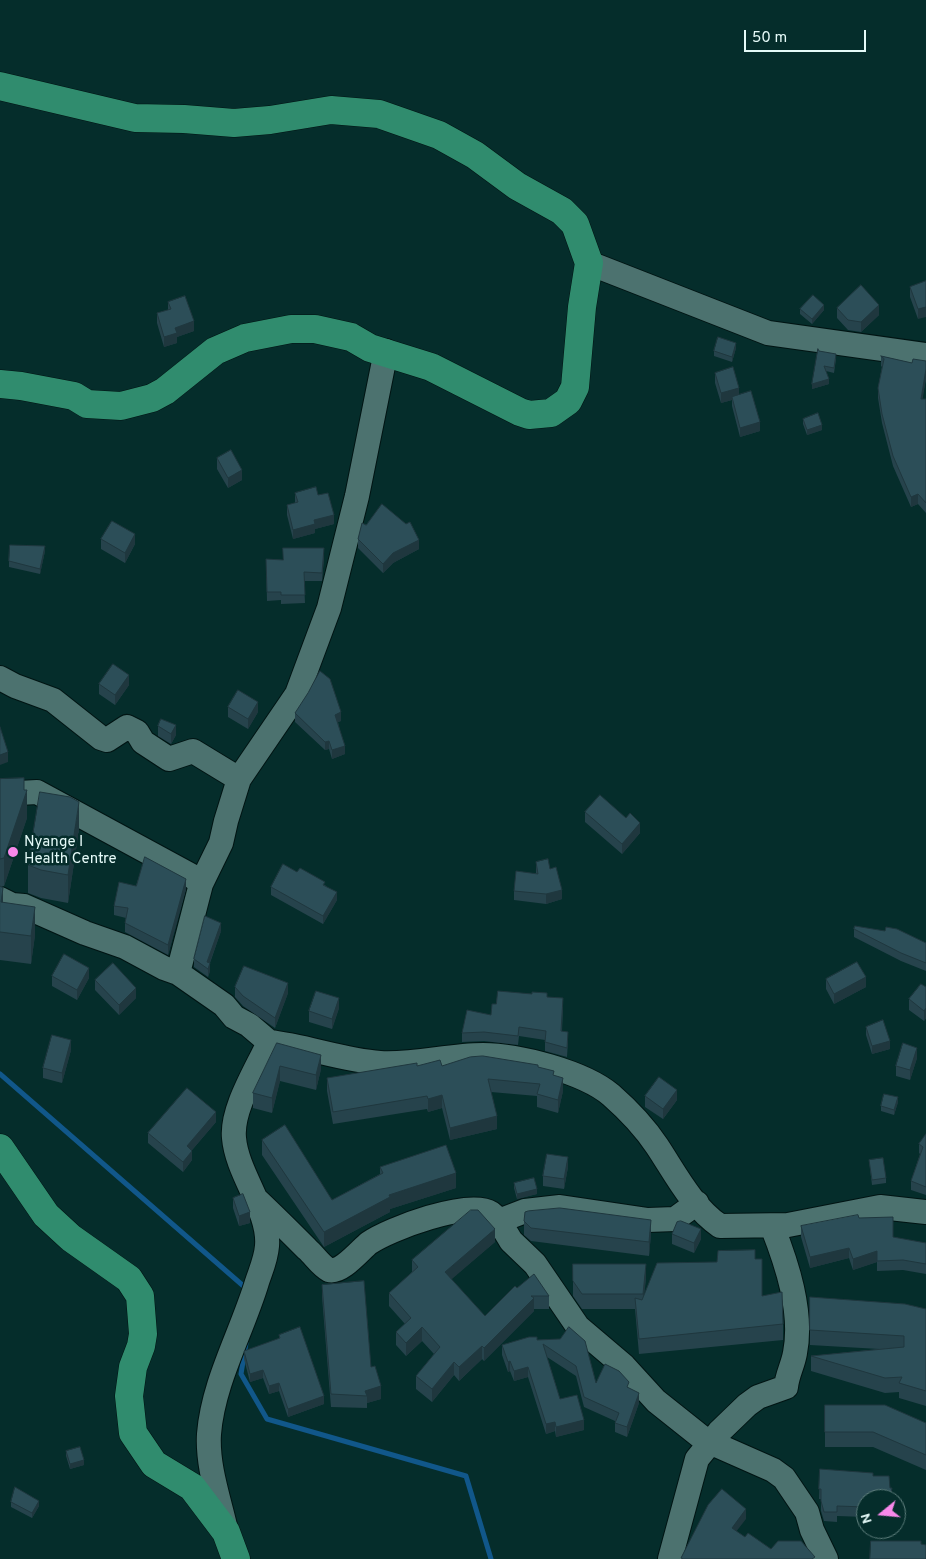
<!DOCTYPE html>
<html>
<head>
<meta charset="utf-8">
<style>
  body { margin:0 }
  #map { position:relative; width:926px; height:1559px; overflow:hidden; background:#052d2b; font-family:Overpass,sans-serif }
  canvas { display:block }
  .north { position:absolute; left:856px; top:1489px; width:50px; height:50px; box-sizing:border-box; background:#052d2b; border:1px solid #5f7f7d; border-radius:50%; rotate:253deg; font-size:14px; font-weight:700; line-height:20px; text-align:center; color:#e5faf8 }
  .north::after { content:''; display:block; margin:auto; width:18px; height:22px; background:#f888ea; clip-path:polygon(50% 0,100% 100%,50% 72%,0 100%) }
  .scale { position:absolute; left:744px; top:30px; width:122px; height:22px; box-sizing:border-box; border:2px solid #e5faf8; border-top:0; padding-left:6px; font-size:15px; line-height:18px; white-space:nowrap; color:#e5faf8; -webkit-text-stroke:4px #052d2b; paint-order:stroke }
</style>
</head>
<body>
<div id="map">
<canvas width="926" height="1559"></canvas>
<div class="north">N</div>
<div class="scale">50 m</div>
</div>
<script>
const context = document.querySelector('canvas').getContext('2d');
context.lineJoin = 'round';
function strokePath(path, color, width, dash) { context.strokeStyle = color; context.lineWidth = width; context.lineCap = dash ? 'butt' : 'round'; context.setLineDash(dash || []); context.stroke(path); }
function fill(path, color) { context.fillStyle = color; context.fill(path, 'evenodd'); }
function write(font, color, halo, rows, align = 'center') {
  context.font = font + ' Overpass,sans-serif'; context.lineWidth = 5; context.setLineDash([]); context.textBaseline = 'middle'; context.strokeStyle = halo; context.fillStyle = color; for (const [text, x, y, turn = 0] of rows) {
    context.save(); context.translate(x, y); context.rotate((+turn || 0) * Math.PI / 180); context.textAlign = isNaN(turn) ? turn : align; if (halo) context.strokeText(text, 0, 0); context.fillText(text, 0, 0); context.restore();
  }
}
const stream = new Path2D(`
  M0,1074L248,1290
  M246,1343L241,1374L267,1419L466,1476L491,1559`);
const minor = new Path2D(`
  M589,263L768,333L926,355
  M0,678L15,686L53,700L101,738L107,740L127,727L137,732L143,742L169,759L193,751L239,779
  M0,794L37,792L192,876L201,884
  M0,899L12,905L24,906L85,933L125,947L164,968L178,973L224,1005L234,1017L249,1025L269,1042
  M178,973L201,884L221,843L226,821L239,779L297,694L329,608L357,496L386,351
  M258,1201C275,1217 291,1233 307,1249C314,1255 321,1266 329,1270C341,1274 361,1249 369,1243C389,1229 469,1199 491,1213C494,1215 497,1219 499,1221L525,1211L560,1207L648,1220L675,1219L697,1203
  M499,1221L511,1241L535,1264L578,1327L624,1366L656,1401L705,1440L773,1470L784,1478L807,1512L812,1530L826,1559
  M226,1530C219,1499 207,1466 209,1434C213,1382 242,1332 257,1282C261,1270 266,1259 267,1246C270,1211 237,1174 234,1138C231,1109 257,1069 269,1042C306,1046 342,1060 380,1063C415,1065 448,1055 483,1055C518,1055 584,1072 611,1095C627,1109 645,1128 657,1146C675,1173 692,1207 720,1226L788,1225L880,1207L926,1212
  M670,1559L697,1459L719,1432L747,1405L758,1397L786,1387C787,1375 793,1365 795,1353C803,1312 787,1264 772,1226`);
const major = new Path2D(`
  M0,86L135,118L184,119L234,123L270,120L331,110L379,114L439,135L475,155L517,186L562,211L575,224L589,263L582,307L575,387L568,401L551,413L529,415L520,412L431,367L370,348L351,337L315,329H291L245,338L215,351L165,391L152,398L121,406L87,404L74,396L21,386L0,384
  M0,1148L46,1215L71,1238L129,1279L140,1296L143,1334L141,1346L133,1367L129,1396L133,1433L154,1464L192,1487L226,1532L236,1559`);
const wall = new Path2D(`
  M926,281L918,319L910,297V287Z
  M168,302L194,331L177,337V343L164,347L157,323V313L168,310Z
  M837,308L879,315L861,332L848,330L837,318Z
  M800,309L824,310L812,324L800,314Z
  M736,348L732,362L714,356V351Z
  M819,351L836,359L834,373L826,371L829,384L812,389Z
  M881,356L912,363L926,361V379L922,399H926V513L918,504L911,507L893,466L882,423L878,398V388L882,367L881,366Z
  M715,373L739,395L760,431L740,437L732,406V400L721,403L715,383Z
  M803,419L822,430L807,435L803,424Z
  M217,458L242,480L228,488L217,469Z
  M295,493L318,495L334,524L315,529V533L293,539L287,515V505L295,503Z
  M366,525L419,549L393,563L383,573L358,548V539Z
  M101,539L135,544L125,563L101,549Z
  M45,551L40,574L9,567V561Z
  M324,557L322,581H304L305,603L281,604V600L267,601L266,559L283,560Z
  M99,684L129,685L115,705L99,694Z
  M228,707L258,712L248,729L228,717Z
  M295,713L341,721L338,722L345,754L332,759L329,749L325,750L295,722Z
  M158,726L176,735L171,744L158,736Z
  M0,779L24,790L27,818L4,886L1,887L3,902L35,935L31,964L0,960Z
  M585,812L640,833L622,854L585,822Z
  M79,830L68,903L41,898L28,893V865Z
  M536,862L550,869L562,899L546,904L514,900V891L536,873Z
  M297,872L325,885L337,900L323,924L271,895V887Z
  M136,886L186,889L168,955L125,932V923L126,918L114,915V906Z
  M854,929L926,943V971L901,961L854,937Z
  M221,931L210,963V971L208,977L194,967V959Z
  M52,976L89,978L77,1000L52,986Z
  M826,979L866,987L834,1004L826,989Z
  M95,980L136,998L119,1015L95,990Z
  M235,987L288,993L275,1028L243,1006L235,997Z
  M926,987V1018L924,1021L909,1010V999Z
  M496,1004L563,1007L562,1031L568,1041L567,1057L545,1051V1040L519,1036L518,1045L484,1041L462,1042V1033L491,1015Z
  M339,1008L332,1029L309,1022V1011Z
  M866,1027L890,1049L872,1054L866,1035Z
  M277,1043L321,1069L316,1090L280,1081L272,1113L253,1108V1093Z
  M71,1050L62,1083L43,1078V1068Z
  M917,1058L910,1080L896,1076V1066Z
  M417,1066L538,1067L554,1076L563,1091L558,1113L537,1107V1096L491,1092L497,1129L450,1140L442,1108L428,1112L427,1109L333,1124L327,1091V1078Z
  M645,1096L677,1100L663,1119L645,1107Z
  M898,1102L894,1115L881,1111V1106Z
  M216,1122L192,1150V1160L183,1172L148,1143V1133Z
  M926,1134V1195L911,1190V1181L920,1154L919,1153V1144Z
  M262,1140L332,1200L380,1174V1167L456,1188L390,1209V1212L324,1247L262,1155Z
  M869,1160L886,1178V1183L872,1185Z
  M568,1167L564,1189L543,1186V1176Z
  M514,1183L537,1194L517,1199L514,1188Z
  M233,1198L250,1223L239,1226L233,1208Z
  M859,1218L893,1237L926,1243V1274L903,1270L877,1271V1262L853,1270L849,1258L810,1268L801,1237V1226Z
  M524,1221L651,1234L649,1256L531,1241L524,1235Z
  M672,1234L701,1239L694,1253L672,1244Z
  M495,1242L451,1279L485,1316L517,1288L549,1296V1309H534V1311L484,1361L482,1359L459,1381L454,1375L432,1402L416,1389V1376L434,1354L422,1341L406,1356L396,1345V1332L405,1324L389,1306V1293L412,1272V1260Z
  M755,1259L762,1296L783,1324V1340L639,1354L635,1309H582L573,1296V1264L646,1278L644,1294L717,1262Z
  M322,1285L371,1367L381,1399L367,1403V1408L331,1407L322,1297Z
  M810,1297L926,1309V1406L899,1398V1392L885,1393L811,1371V1356L879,1349L810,1345Z
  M279,1335L324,1404L288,1417L279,1391L269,1394L263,1378L250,1382L244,1359V1351L279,1339Z
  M560,1339L596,1383L629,1388L639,1403L627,1437L615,1432V1421L584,1407L576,1376L547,1357L560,1399L584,1430L556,1437L555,1431L546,1434L528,1377L514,1381L510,1371L508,1372L502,1355V1345L537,1340Z
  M825,1405L926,1423V1470L873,1447H825Z
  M66,1451L84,1465L70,1469L66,1456Z
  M820,1469L866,1499V1517L837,1516V1522L824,1521L821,1511V1499H819Z
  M11,1502L39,1506L32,1518L11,1507Z`);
const shadedWall = new Path2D(`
  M824,305V310L812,324V319Z
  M879,305V315L861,332V322Z
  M926,307V317L918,319V309Z
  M194,321V331L177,337V343L164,347V337L175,328Z
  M736,343V348L732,362V357Z
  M926,369V379L921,409V399Z
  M829,379V384L812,389V384Z
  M739,388V398L732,397V400L721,403V393Z
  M760,422V431L740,437V428Z
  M822,425V430L807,435V430Z
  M242,470V480L228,488V478Z
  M918,494V504L911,507V497Z
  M334,515V524L315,529V533L293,539V530L314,520Z
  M135,534V544L125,563V553Z
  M419,540V549L393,563L383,573V564L393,553Z
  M45,546V551L40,574V569Z
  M324,548V557L322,581V573Z
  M129,675V685L115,705V695Z
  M258,702V712L248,729V719Z
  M341,712V721L335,723V715Z
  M176,725V735L171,744V734Z
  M329,741V749L325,750V742Z
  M345,746V754L332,759V750Z
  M8,752V762L0,765V755Z
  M27,790V818L4,886V858Z
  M79,802V830L68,903V875Z
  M640,823V833L622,854V844Z
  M186,879V889L168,955V945Z
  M3,888V916L1,902Z
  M562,890V899L546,904V894Z
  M337,892V900L323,924V916Z
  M35,907V935L31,964V936Z
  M221,923V931L207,970V962Z
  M210,963V971L208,977V969Z
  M89,968V978L77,1000V990Z
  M866,977V987L834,1004V994Z
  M288,983V993L275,1028V1018Z
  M136,988V998L119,1015V1005Z
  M339,998V1008L332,1029V1019Z
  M926,1008V1018L924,1021V1011Z
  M71,1040V1050L62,1083V1073Z
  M890,1041V1049L872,1054V1046Z
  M917,1048V1058L910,1080V1070Z
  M321,1055V1069L316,1090V1075Z
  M280,1066V1081L272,1113V1098Z
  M563,1078V1091L558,1113V1100Z
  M677,1090V1100L663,1119V1109Z
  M442,1095V1108L428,1112V1099Z
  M898,1097V1102L894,1115V1110Z
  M216,1112V1122L187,1156V1146Z
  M497,1116V1129L450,1140V1128Z
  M192,1151V1160L183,1172V1162Z
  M568,1157V1167L564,1189V1179Z
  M456,1173V1188L390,1209V1212L324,1247V1232L389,1195Z
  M537,1189V1194L517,1199V1194Z
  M250,1212V1223L239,1226V1216Z
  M651,1220V1234L649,1256V1242Z
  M495,1229V1242L445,1285V1272Z
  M701,1229V1239L694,1253V1243Z
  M849,1248V1258L810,1268V1257Z
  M877,1251V1262L853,1270V1259Z
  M646,1264V1278L643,1309V1294Z
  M534,1298V1311L484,1361V1348Z
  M422,1327V1341L406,1356V1343Z
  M482,1346V1359L459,1381V1367Z
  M510,1361V1371L508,1372V1362Z
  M454,1362V1375L432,1402V1389Z
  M528,1367V1377L514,1381V1371Z
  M263,1370V1378L250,1382V1374Z
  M279,1383V1391L269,1394V1386Z
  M381,1386V1399L367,1403V1396L365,1391Z
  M639,1393V1403L627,1437V1427Z
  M324,1396V1404L288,1417V1409Z
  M584,1420V1430L556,1437V1427Z
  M555,1422V1431L546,1434V1424Z
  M84,1460V1465L70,1469V1464Z
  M39,1501V1506L32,1518V1513Z
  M746,1509V1519L732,1537V1528Z`);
const building = new Path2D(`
  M926,281V307L918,309L910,287Z
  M861,285L879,305L861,322L848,320L837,308Z
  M813,295L824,305L812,319L800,309Z
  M185,296L194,321L175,328L177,333L164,337L157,313L171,309L168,302Z
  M718,337L736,343L732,357L714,351Z
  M818,349L819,351L836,354L834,368L824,366L829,379L812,384Z
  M881,356L912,363L913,359L926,361V369L921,399H926V503L918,494L911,497L893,456L882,414L878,388L884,359Z
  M733,367L739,388L721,393L715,373Z
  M751,391L760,422L740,428L732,397Z
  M818,413L822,425L807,430L803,419Z
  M231,450L242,470L228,478L217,458Z
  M316,487L318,495L328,493L334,515L314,520L315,524L293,530L287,505L298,502L295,493Z
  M382,504L406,524L410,522L419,540L393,553L383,564L358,539L362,523L366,525Z
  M112,521L135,534L125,553L101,539Z
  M10,545L45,546L40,569L9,561Z
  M283,548H324L322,573L304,572L305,595H281V592H267L266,559L283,560Z
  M113,664L129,675L115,695L99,684Z
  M320,671L330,679L341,712L335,715L345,746L332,750L329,741L325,742L295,713L308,693Z
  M238,690L258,702L248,719L228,707Z
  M161,719L176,725L171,734L158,726Z
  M0,727L8,752L0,755Z
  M24,778V790H27L4,858L0,859V779Z
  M40,792L70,797L79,802L68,875L41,870L28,865Z
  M600,795L626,818L630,813L640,823L622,844L585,812Z
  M145,857L186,879L168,945L125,923L128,908L114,906L119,882L136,886Z
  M548,859L550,869L556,867L562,890L546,894L514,891L516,871L538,874L536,862Z
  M283,864L297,872L300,868L325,882L323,885L337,892L323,916L271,887Z
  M0,886L3,888L1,902L35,907L31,936L0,932Z
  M205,916L221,923L207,962L210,963L208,969L194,959Z
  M855,926L885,931L886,927L897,929L926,943V963L901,953L854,929Z
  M64,954L89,968L77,990L52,976Z
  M857,962L866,977L834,994L826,979Z
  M113,963L136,988L119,1005L95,980Z
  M244,966L288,983L275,1018L243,996L235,987Z
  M921,984L926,987V1008L924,1011L909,999Z
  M316,991L339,998L332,1019L309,1011Z
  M498,991L532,994V992L547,993V997L563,998L561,1031L568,1032L567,1048L545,1042L546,1031L519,1027L518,1036L484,1032L462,1033L467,1010L491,1015L492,1004H496Z
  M883,1020L890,1041L872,1046L866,1027Z
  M52,1035L71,1040L62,1073L43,1068Z
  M277,1043L321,1055L316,1075L280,1066L272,1098L253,1093Z
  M903,1043L917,1048L910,1070L896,1066Z
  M483,1056L538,1065V1067L554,1071L553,1075L563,1078L558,1100L537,1094L540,1084L488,1079L497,1116L450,1128L442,1095L428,1099L427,1096L333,1112L327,1078L417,1063V1066L440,1060L442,1066L470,1057Z
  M659,1077L677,1090L663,1109L645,1096Z
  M187,1088L216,1112L187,1146L192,1151L183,1162L148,1133Z
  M884,1094L898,1097L894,1110L881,1106Z
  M285,1125L332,1200L383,1173L380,1167L446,1145L456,1173L389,1195L390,1197L324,1232L262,1140Z
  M926,1134V1187L911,1181L923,1147L919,1144Z
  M547,1154L568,1157L564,1179L543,1176Z
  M883,1158L886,1178L872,1180L869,1160Z
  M534,1178L537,1189L517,1194L514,1183Z
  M243,1194L250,1212L239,1216L233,1198Z
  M560,1208L651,1220L649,1242L531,1228L524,1221L525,1212L528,1211Z
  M471,1210H478L495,1229L445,1272L485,1316L515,1286L517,1288L534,1274L549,1296H531L534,1298L484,1348L482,1346L459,1367L454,1362L432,1389L416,1376L440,1347L422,1327L406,1343L396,1332L411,1318L389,1293L418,1267L412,1260Z
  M858,1215L859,1218L893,1217V1237L926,1243V1264L903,1260L877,1261V1251L853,1259L849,1248L810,1257L801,1226Z
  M681,1221L701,1229L694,1243L672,1234L677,1222Z
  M755,1250V1259H762V1296L782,1292L783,1324L639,1339L635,1298L642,1300L657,1263L717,1262L718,1251Z
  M573,1264H646L643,1294H582L573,1281Z
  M364,1281L371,1367L375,1366L381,1386L365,1391L367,1396L331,1394L322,1285Z
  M810,1297L905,1304L926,1309V1391L899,1383L902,1377L885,1378L811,1356L904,1347V1336L810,1330Z
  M300,1327L324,1396L288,1409L279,1383L269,1386L263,1370L250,1374L244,1351L280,1338L279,1335Z
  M569,1327L585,1341L596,1383L605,1364L619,1371L629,1382L627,1387L639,1393L627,1427L615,1423L619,1413L584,1397L576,1366L543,1344L560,1399L577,1395L584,1420L556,1427L555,1422L546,1424L528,1367L514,1371L510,1361L508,1362L502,1345L529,1337H537V1340L560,1339Z
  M825,1405H885L926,1423V1455L873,1432H825Z
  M80,1447L84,1460L70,1464L66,1451Z
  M820,1469L873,1473V1476H889L890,1488H892L890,1499H866V1507L837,1506V1512H824L821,1501V1489H819Z
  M15,1487L39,1501L32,1513L11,1502Z
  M722,1489L746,1509L732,1528L745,1537L748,1533L771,1549L778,1541H801L815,1557L812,1559H683L681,1558L708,1505Z
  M871,1541H921V1544L926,1545V1559H870Z`);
const markers = [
  [13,852,6,"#f888ea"]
];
const poiNames = [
  ["Nyange I",24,843],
  ["Health Centre",24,860]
];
strokePath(stream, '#11578a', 5);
strokePath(minor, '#001413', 26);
strokePath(major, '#001413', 29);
strokePath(minor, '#4c726f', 24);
strokePath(major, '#308c6e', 28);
fill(wall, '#26434c');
fill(shadedWall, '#1f373e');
fill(building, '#2c4e58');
strokePath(building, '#1f373e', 1);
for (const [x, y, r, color] of markers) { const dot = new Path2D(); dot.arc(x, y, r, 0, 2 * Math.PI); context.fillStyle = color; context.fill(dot); strokePath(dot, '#052d2b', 2); }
write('15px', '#e5faf8', '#052d2b', poiNames, 'left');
</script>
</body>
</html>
